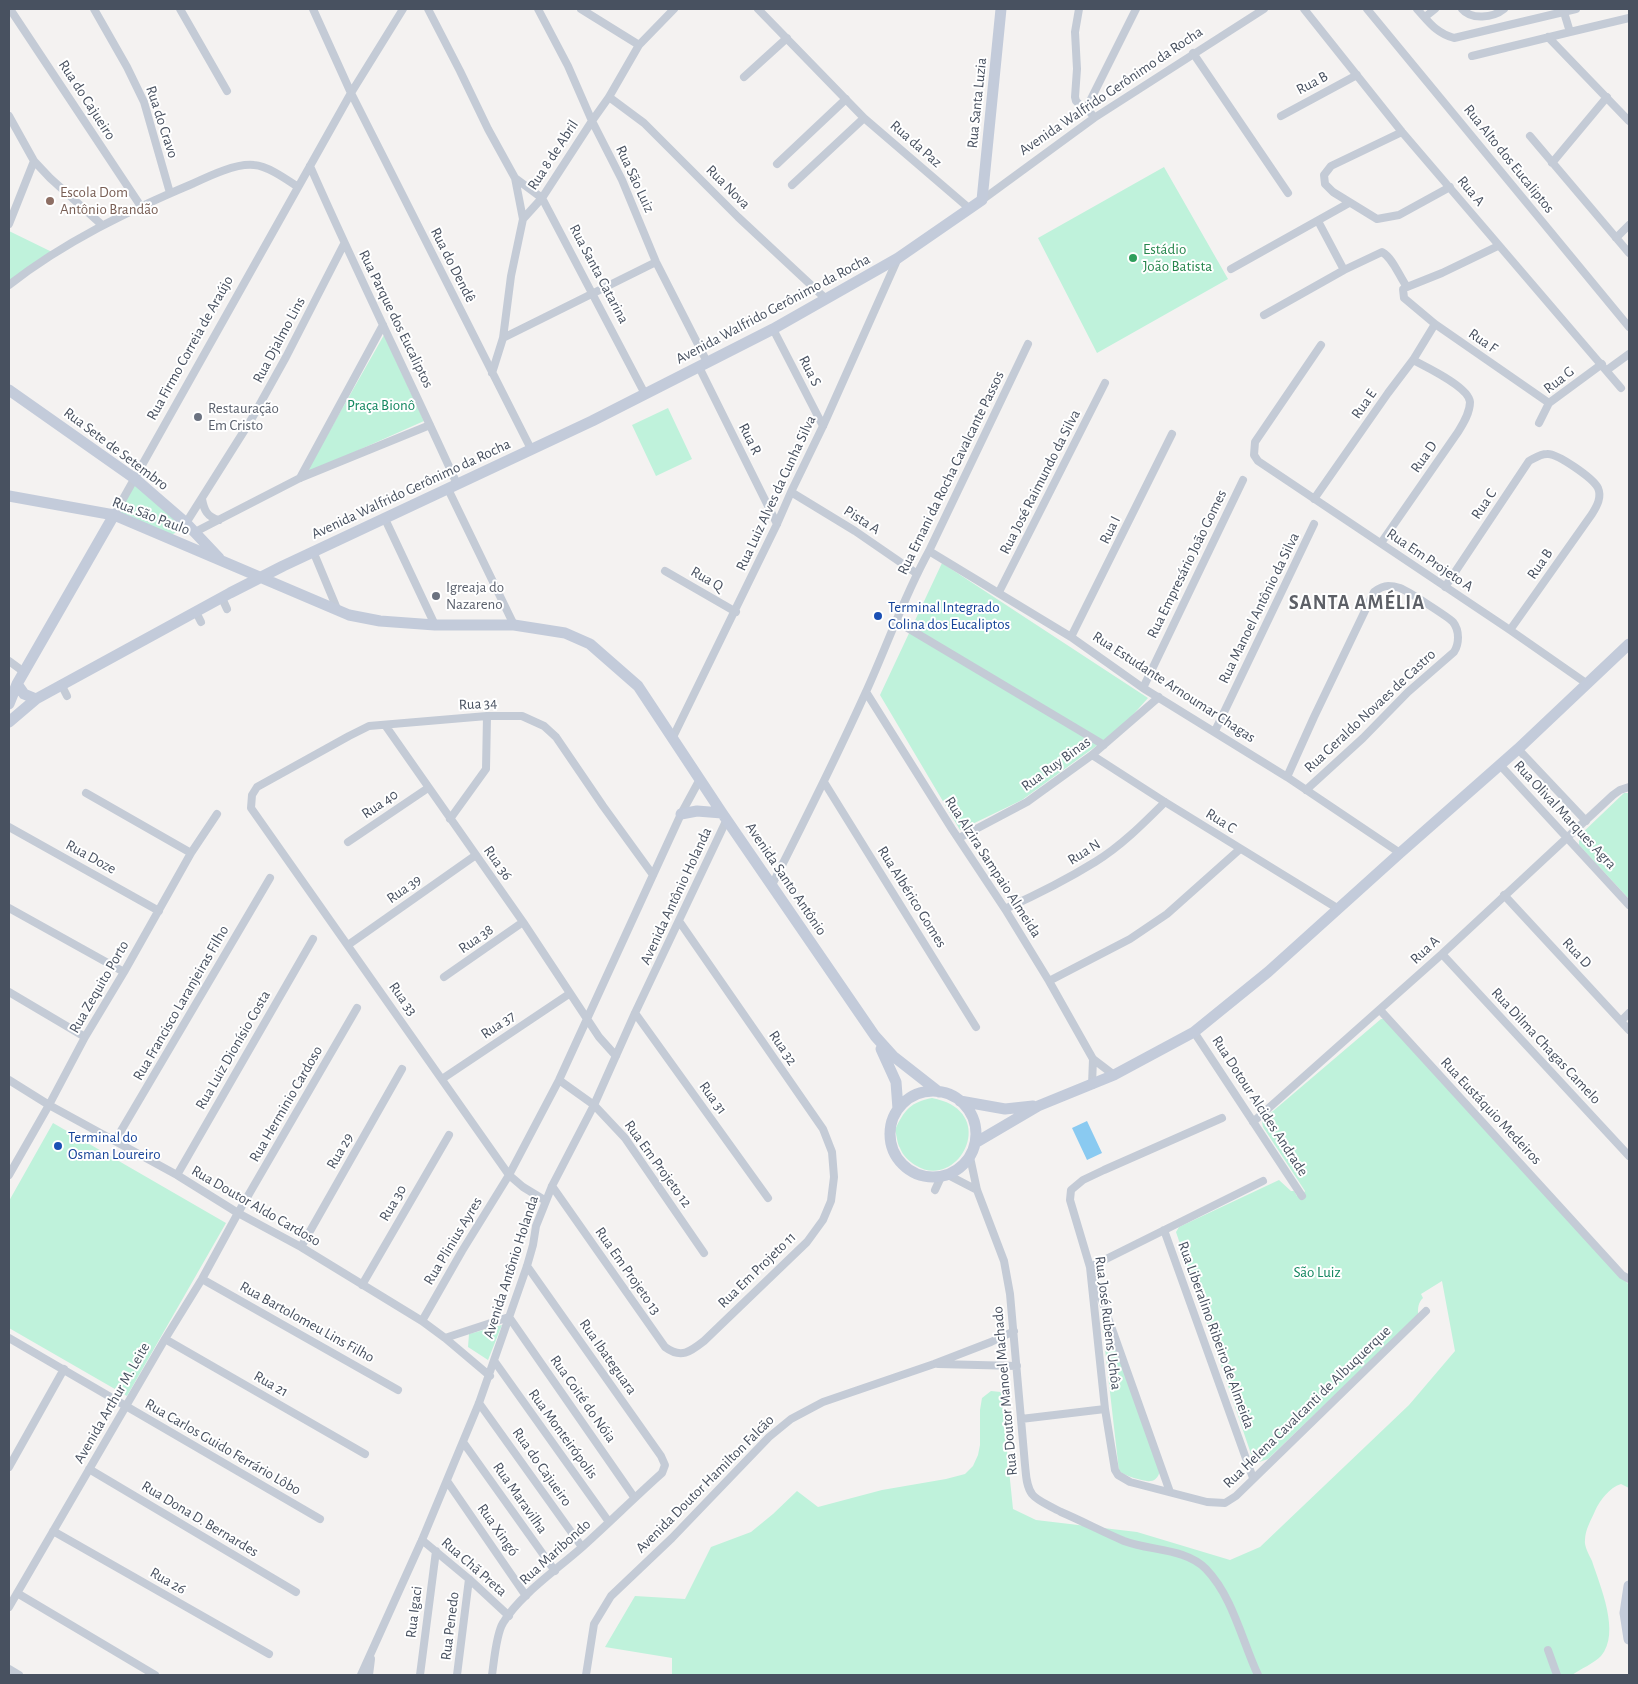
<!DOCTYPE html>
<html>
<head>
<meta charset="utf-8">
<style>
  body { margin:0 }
  #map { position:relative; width:1638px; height:1684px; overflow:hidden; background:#f4f2f1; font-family:"Alegreya Sans",sans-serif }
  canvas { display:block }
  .frame { position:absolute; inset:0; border:10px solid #485160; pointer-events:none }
</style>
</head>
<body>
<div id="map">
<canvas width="1638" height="1684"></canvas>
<div class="frame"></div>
</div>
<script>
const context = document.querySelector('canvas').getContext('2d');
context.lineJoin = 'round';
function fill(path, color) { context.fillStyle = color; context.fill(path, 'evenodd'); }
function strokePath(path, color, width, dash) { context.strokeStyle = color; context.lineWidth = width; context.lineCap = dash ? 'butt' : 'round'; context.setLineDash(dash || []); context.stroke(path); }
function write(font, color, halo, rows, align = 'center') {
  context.font = font + ' "Alegreya Sans",sans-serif'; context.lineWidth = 4; context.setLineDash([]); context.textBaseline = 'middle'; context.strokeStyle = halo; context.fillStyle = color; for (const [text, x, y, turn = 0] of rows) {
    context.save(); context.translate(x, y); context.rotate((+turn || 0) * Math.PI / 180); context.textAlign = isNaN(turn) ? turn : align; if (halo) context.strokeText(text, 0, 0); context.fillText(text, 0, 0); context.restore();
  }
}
const green = new Path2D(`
  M1164,167L1228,279L1097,353L1038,238Z
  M9,231L52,252L9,283Z
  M384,335L424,421L305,474Z
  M668,408L692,459L656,476L632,425Z
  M134,483L180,524L179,531L169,536L117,514Z
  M942,563L1148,698L1121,728L1022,800L960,830L880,695Z
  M1624,793H1629V899L1579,845V836Z
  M1381,1019H1384L1629,1285V1488L1621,1484C1609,1488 1600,1500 1595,1511C1591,1520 1585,1530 1585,1540C1584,1546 1589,1555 1592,1561C1600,1586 1621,1633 1601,1656C1596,1662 1579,1670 1572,1675H672V1658L605,1647L635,1596L685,1599L711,1547L751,1532L773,1514L797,1491L818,1507L882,1490L946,1479L965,1474L973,1466L978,1455L980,1445V1410L982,1398L991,1391L1001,1392L1013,1509L1036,1520L1137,1532L1230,1560L1260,1547L1409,1405L1455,1351L1442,1281L1421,1294L1423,1298C1418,1303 1418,1307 1418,1315L1268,1459L1259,1462L1252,1457L1176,1232L1179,1227L1279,1180L1291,1191H1294L1297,1196H1302L1305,1191L1263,1127L1262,1122L1266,1117Z
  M932,1098C1002,1111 958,1193 915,1165C909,1161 903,1156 900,1148C897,1143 897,1136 895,1130C904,1110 911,1102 932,1098Z
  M53,1123L226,1223L127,1396L9,1328V1201Z
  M1100,1305L1160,1470C1157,1486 1145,1481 1134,1478C1129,1476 1124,1475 1119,1471Z
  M502,1325L488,1360L468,1347L469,1334Z`);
const water = new Path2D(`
  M1087,1121L1102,1153L1087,1160L1072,1128Z`);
const street = new Path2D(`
  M10,9L140,205
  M94,9L127,67L144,102L170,193
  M180,9L227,91
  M313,9L351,93L531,449
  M428,9L460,71L488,129L515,178L523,219
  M538,9L568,66L592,121L622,180L656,262L707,362
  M581,9L639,45
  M758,9L864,118L970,209
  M1079,9L1075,32L1077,69L1075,97L1076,101L1084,109L1087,107L1094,118
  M1304,9L1402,132L1621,388
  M1367,9L1629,327
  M1417,9C1429,22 1436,33 1454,38L1576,9
  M1462,9C1471,20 1493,18 1504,9
  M1563,9L1570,32
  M1425,17L1435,9
  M1548,37L1629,121
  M1193,53L1288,193
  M1472,56L1570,32L1629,18
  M744,77L787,38
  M609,97L644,123L738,217L826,299
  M1087,107L1136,9
  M9,116L34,161L50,178L102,225
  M1281,116L1357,75
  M1402,132L1331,166L1324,175L1325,184L1333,192L1377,219L1399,215L1450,187
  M1530,136L1629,253
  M1552,163L1607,97
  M777,164L846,99
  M310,166C357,273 409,378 457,484
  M515,178L542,198L645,394
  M792,185L864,118
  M982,200L1094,118L1264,9
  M1318,221L1344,270
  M9,224L34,161
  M1616,238L1629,225
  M1498,246L1442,273L1407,287L1403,289L1404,298L1435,324L1549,403
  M1231,269L1349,203
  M9,285C64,242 128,211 192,184C209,176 236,163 254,165C268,166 286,179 298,187
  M1264,315L1344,270L1382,252C1393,258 1399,276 1407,287
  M773,329L823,426
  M503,338L511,276L523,219L542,198L592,121L609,97L639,45L674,9
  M1321,345L1255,442L1254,455L1258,461L1510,630L1586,683
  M699,367L777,524
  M1607,370L1629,354
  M492,373L503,338L656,262
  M1539,423L1549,403L1602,364
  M300,478L383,325
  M448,489L514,625
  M791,492L855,531L916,573
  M202,499C204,510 207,517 219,520
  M1314,499L1388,393L1413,360L1435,324
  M114,515L351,93L403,9
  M385,519L435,625
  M186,523L251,420L286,357L344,244
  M195,532L300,478L430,425
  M1381,543L1458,432C1463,424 1470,413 1470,402C1469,387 1426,367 1413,360
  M313,551L338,611
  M929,551L1071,637L1143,688L1287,777L1400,853
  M665,571L736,612
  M1445,587L1529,461C1535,458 1540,454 1547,454C1557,453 1593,478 1598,488C1602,497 1597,506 1592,514L1510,630
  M999,592L1105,383
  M222,598L227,609
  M196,612L201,622
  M896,621L1104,745
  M1071,637L1172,434
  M9,661L24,672
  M61,684L67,696
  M1143,688L1243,480
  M866,692L952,829L1005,909L1049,981L1093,1059L1114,1075
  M385,725L523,922L599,1037L616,1056
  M1215,731L1314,524
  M673,737L777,524L791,492L823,426L898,258
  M1518,749L1586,821
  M1092,755L1165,802L1337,908
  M1500,765L1629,905
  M1287,777L1314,717L1374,592C1378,589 1383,586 1388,586C1391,586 1397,587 1400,588C1408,591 1448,617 1453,622C1460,631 1459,644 1454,652L1408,692L1363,738L1306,790
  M824,782L976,1027
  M86,793L191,853
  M450,819L486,769L487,716
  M9,827L159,911
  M959,838L1027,802L1092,755L1159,697
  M348,842L428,788
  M772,885C804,822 836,758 865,694C887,646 904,596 929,551L1028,344
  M1504,895L1629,1030
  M9,908L124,972
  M1005,909C1036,895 1066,880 1095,862C1121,846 1143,824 1165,802
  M348,945L476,855
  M1442,954L1629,1156
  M444,977L523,922
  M1049,981L1130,939L1167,914L1240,849
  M9,992L85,1037
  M1380,1010L1622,1275L1629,1279
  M635,1013L768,1198
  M1621,1021L1629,1013
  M1194,1032L1302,1196
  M442,1079L569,994
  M9,1080L49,1105L177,1175L238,1213L301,1247L422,1321L445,1338L490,1376
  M559,1080L594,1105L625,1138L704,1253
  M1092,1085L1093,1059
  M1222,1118L1104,1170L1083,1180L1071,1190L1070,1200L1090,1267L1105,1409L1115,1470L1118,1475L1130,1482L1207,1502L1225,1503L1236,1496L1426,1311
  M1253,1122L1442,954L1613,795L1620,790L1629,787
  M115,1141L270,878
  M970,1157L977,1190L1004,1261L1010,1294L1025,1465C1026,1474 1026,1486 1032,1494C1037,1501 1054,1508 1061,1512C1082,1521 1103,1532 1124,1541C1150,1551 1186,1548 1206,1569C1233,1597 1242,1641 1258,1675
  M9,1175L49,1105L85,1037L124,972L191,853L217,814
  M177,1175L313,939
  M948,1175L977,1190
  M552,1186L665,1347C681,1359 690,1352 704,1341L807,1242L823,1220L831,1201L834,1177L832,1152L823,1129L679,921
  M935,1190L941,1177
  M546,1201L523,1187L509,1175L251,808L252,795L257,787L349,736L369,726L487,716H522L544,726L556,737L603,806L653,875
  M1164,1230L1253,1478
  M301,1247L402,1069
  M202,1279L398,1390
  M362,1285L449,1135
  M422,1321L462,1251L509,1175L559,1080L681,814L700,779
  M9,1338L320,1519
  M445,1338L509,1317L634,1497
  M165,1339L365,1454
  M495,1362L609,1522
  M938,1364L1017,1366
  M479,1403L582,1547
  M1021,1419L1105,1409
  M463,1442L555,1571
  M9,1467L64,1369
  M89,1469L296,1592
  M447,1481L526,1596
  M1170,1492L1090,1267L1263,1181
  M53,1531L269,1654
  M422,1540L469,1579L509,1616
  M17,1593L155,1675
  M9,1607L165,1339L202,1279L238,1213L357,1008
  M1548,1650L1557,1675
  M9,1669L19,1675
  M361,1675L422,1540L479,1403L527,1266L533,1245L536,1226L552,1186L594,1105L635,1013L727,819
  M369,1675L371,1659
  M420,1675L436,1551
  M457,1675L469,1579
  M492,1675C494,1662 496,1634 503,1623C519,1596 556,1570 580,1549C608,1524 634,1498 662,1473L665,1465L661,1456L527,1266
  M586,1675L594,1624L611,1596L672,1538L769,1437L791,1419L823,1402L934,1364L991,1342L1014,1331`);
const secondary = new Path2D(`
  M9,390L134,478L186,523L219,558
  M9,496L114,515L349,615L380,621L435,625H514L565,633L590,644L638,686L722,813L875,1036L893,1056L939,1092
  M17,684L24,694L36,699
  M9,704L17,684L114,515
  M9,722L36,699L230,593L283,566L592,421L773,329L898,258L982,200L1001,9
  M681,814L697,811L722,813
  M881,1049L896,1082L898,1109
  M890 1134a43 43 0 1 1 86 0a43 43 0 1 1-86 0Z
  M960,1101L1005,1109L1033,1106
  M975,1143L1038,1106L1114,1075L1194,1032L1268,972L1400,853L1518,749L1629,644
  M1629,1586L1625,1613L1629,1639`);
const markers = [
  [50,201,5,"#8d6e63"],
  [1133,258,5,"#2e9e5b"],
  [198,417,5,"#6b7280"],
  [436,596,5,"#6b7280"],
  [878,616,5,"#1a4fb4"],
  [58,1146,5,"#1a4fb4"]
];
const streetNames = [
  ["Rua B",1312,83,-28],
  ["Avenida Walfrido Gerônimo da Rocha",1111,91,-34],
  ["Rua do Cajueiro",87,100,57],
  ["Rua Santa Luzia",977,103,-84],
  ["Rua do Cravo",162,122,72],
  ["Rua da Paz",916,144,41],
  ["Rua 8 de Abril",553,155,-57],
  ["Rua Alto dos Eucaliptos",1509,159,51],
  ["Rua São Luiz",635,179,65],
  ["Rua Nova",728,187,45],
  ["Rua A",1471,191,50],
  ["Rua do Dendê",453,265,63],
  ["Rua Santa Catarina",599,274,62],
  ["Avenida Walfrido Gerônimo da Rocha",773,309,-28],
  ["Rua Parque dos Eucaliptos",396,319,64],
  ["Rua Djalmo Lins",279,340,-62],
  ["Rua F",1483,341,35],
  ["Rua Firmo Correia de Araújo",190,348,-61],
  ["Rua S",810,371,63],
  ["Rua G",1559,380,-38],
  ["Rua E",1364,404,-55],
  ["Rua R",750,439,63],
  ["Rua Sete de Setembro",116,449,37],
  ["Rua D",1424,457,-55],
  ["Rua Ernani da Rocha Cavalcante Passos",951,473,-64],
  ["Rua José Raimundo da Silva",1040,482,-63],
  ["Avenida Walfrido Gerônimo da Rocha",411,489,-25],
  ["Rua Luiz Alves da Cunha Silva",776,493,-65],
  ["Rua C",1484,504,-56],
  ["Rua São Paulo",151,516,21],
  ["Pista A",862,520,33],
  ["Rua I",1110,530,-64],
  ["Rua Em Projeto A",1430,560,34],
  ["Rua Empresário João Gomes",1187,564,-64],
  ["Rua B",1540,564,-55],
  ["Rua Q",707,579,30],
  ["Rua Manoel Antônio da Silva",1259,608,-64],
  ["Rua Estudante Arnoumar Chagas",1174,687,33],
  ["Rua 34",478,704,-3],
  ["Rua Geraldo Novaes de Castro",1370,711,-43],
  ["Rua Ruy Binas",1056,764,-36],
  ["Rua 40",380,804,-34],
  ["Rua Olival Marques Agra",1565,815,47],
  ["Rua C",1221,821,32],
  ["Rua N",1084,852,-32],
  ["Rua Doze",91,857,29],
  ["Rua 36",498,863,55],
  ["Rua Alzira Sampaio Almeida",993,867,57],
  ["Avenida Santo Antônio",786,879,56],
  ["Rua 39",404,889,-35],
  ["Avenida Antônio Holanda",676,896,-65],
  ["Rua Albérico Gomes",912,897,58],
  ["Rua 38",476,939,-35],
  ["Rua A",1425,950,-43],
  ["Rua D",1577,953,47],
  ["Rua Zequito Porto",99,987,-60],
  ["Rua 33",403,999,55],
  ["Rua Francisco Laranjeiras Filho",181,1003,-60],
  ["Rua 37",498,1025,-34],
  ["Rua Dilma Chagas Camelo",1546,1046,47],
  ["Rua 32",783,1048,56],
  ["Rua Luiz Dionísio Costa",233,1050,-60],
  ["Rua 31",713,1098,54],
  ["Rua Herminio Cardoso",286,1104,-60],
  ["Rua Dotour Alcides Andrade",1260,1106,57],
  ["Rua Eustáquio Medeiros",1491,1111,47],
  ["Rua 29",340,1151,-60],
  ["Rua Em Projeto 12",658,1164,54],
  ["Rua 30",393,1203,-60],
  ["Rua Doutor Aldo Cardoso",256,1206,30],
  ["Rua Plinius Ayres",453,1241,-59],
  ["Avenida Antônio Holanda",511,1267,-72],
  ["Rua Em Projeto 11",757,1270,-44],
  ["Rua Em Projeto 13",628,1271,55],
  ["Rua Bartolomeu Lins Filho",307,1322,29],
  ["Rua José Rubens Uchôa",1108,1323,83],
  ["Rua Liberalino Ribeiro de Almeida",1216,1335,70],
  ["Rua Ibateguara",608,1357,55],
  ["Rua 21",271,1384,30],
  ["Rua Doutor Manoel Machado",1005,1391,-95],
  ["Rua Coité do Nóia",583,1399,55],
  ["Avenida Arthur M. Leite",112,1403,-60],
  ["Rua Helena Cavalcanti de Albuquerque",1307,1407,-44],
  ["Rua Monteirópolis",563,1434,54],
  ["Rua Carlos Guido Ferrário Lôbo",223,1447,30],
  ["Rua do Cajueiro",542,1467,55],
  ["Avenida Doutor Hamilton Falcão",705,1484,-45],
  ["Rua Maravilha",520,1498,55],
  ["Rua Dona D. Bernardes",200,1519,31],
  ["Rua Xingó",498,1530,55],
  ["Rua Maribondo",555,1552,-42],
  ["Rua Chã Preta",474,1567,41],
  ["Rua 26",168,1581,30],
  ["Rua Igaci",414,1612,-83],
  ["Rua Penedo",450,1626,-83]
];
const educationNames = [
  ["Escola Dom",60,192],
  ["Antônio Brandão",60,209]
];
const leisureNames = [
  ["Estádio",1143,249],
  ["João Batista",1143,266]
];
const parkNames = [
  ["Praça Bionô",381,405],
  ["São Luiz",1317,1272]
];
const worshipNames = [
  ["Restauração",208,408],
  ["Em Cristo",208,425],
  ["Igreaja do",446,587],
  ["Nazareno",446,604]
];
const transitNames = [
  ["Terminal Integrado",888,607],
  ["Colina dos Eucaliptos",888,624],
  ["Terminal do",68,1137],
  ["Osman Loureiro",68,1154]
];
const districtNames = [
  ["SANTA AMÉLIA",1357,603]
];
fill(green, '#bff2db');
fill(water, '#8acaf1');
strokePath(street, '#c4cbd6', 8);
strokePath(secondary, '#c3cbda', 11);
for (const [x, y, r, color] of markers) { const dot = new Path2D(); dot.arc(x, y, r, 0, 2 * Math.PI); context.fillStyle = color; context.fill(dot); strokePath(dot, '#fff', 2); }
write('15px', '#485160', '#fff', streetNames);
write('15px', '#785e54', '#fff', educationNames, 'left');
write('15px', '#27864d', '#fff', leisureNames, 'left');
write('15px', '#138760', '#fff', parkNames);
write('15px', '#5b616d', '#fff', worshipNames, 'left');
write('15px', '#164399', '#fff', transitNames, 'left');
context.letterSpacing = '1px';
write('bold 20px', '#5d6067', '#fff', districtNames);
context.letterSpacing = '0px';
</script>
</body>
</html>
